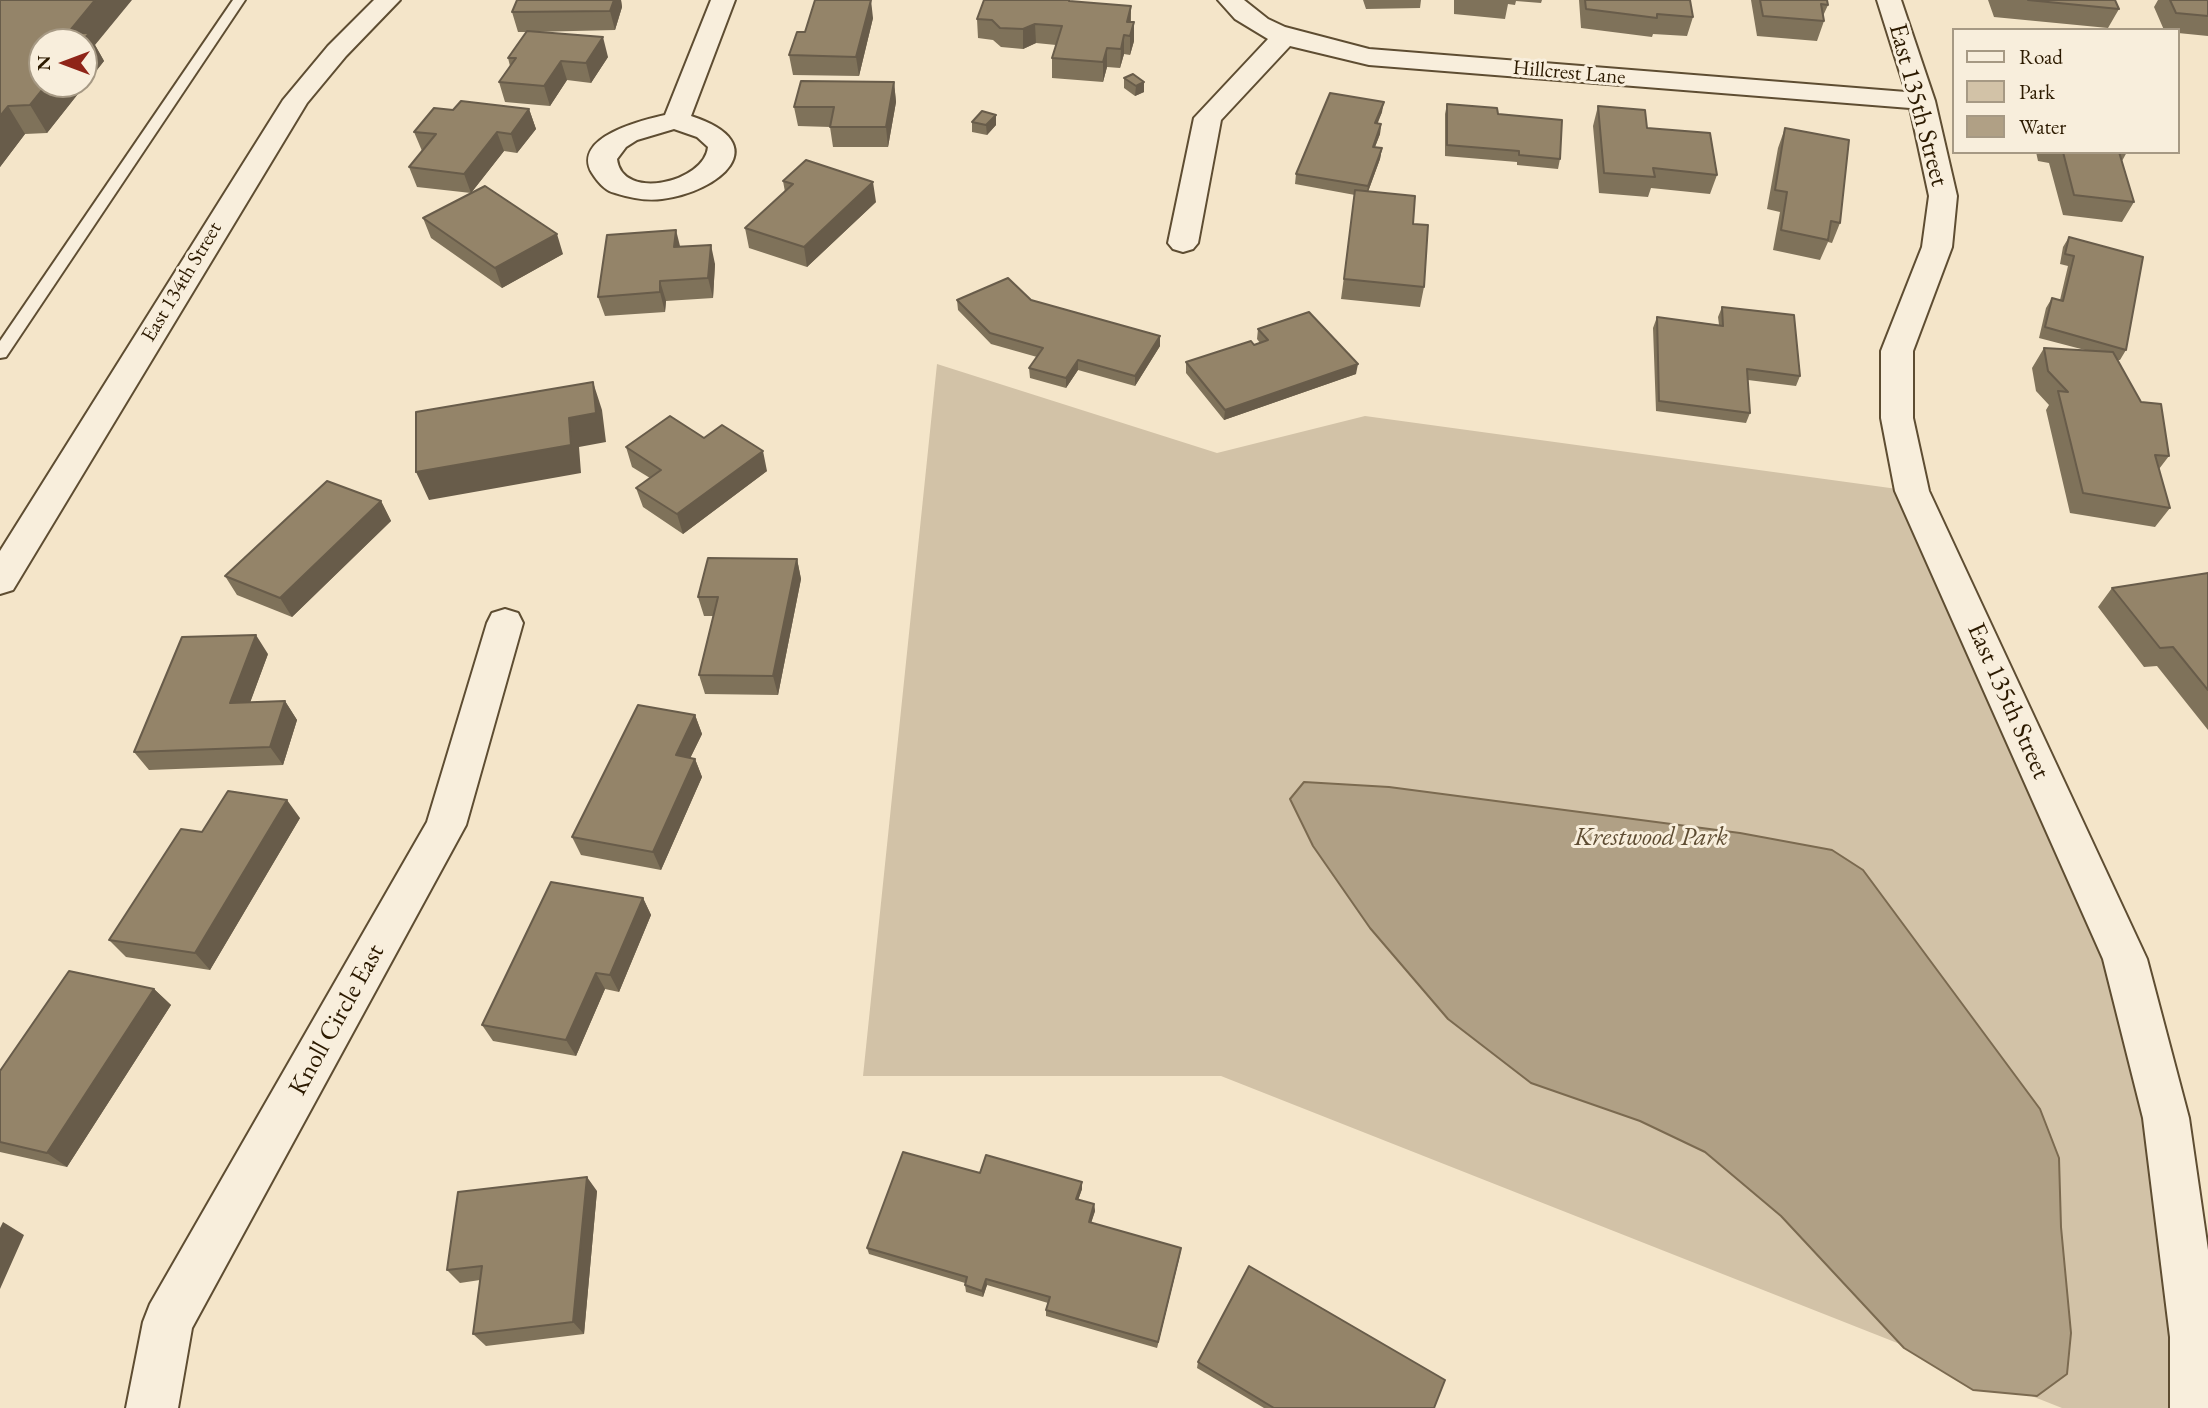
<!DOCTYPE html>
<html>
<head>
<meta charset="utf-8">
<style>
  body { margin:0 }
  #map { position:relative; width:2208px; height:1408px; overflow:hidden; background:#f4e5c9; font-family:"EB Garamond",serif }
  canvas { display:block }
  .legend { position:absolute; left:1952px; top:28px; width:228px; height:126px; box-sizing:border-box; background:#f8eedc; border:2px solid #a69984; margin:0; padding:9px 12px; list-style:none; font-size:21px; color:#2c1a00 }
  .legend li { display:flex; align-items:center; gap:14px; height:35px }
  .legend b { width:35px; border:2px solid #a69984 }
  .north { position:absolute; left:28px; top:28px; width:70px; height:70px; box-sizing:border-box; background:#f8eedc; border:2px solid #a69984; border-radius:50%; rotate:270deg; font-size:19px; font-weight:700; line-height:28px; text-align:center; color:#2c1a00 }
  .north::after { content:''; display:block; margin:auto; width:24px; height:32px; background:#8f2418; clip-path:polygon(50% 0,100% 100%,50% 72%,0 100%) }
</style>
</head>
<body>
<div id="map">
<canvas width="2208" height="1408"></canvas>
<ul class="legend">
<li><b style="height:9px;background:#f8eedc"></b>Road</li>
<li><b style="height:19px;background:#d2c2a7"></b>Park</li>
<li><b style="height:19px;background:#b0a085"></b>Water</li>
</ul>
<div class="north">N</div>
</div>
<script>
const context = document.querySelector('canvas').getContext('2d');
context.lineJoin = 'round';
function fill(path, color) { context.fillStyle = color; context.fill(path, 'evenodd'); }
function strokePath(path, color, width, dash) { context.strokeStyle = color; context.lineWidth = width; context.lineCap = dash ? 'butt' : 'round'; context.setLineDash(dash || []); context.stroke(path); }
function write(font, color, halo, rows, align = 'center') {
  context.font = font + ' "EB Garamond",serif'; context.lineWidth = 6; context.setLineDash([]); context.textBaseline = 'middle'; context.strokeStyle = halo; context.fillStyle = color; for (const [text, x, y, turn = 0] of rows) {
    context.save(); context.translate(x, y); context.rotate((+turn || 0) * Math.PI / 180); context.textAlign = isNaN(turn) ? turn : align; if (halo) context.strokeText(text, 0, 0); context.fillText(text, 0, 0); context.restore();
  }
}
const green = new Path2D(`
  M937,364L1217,453L1365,416L1912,491L2125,959L2196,1408H2062L1221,1076H863Z`);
const water = new Path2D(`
  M1304,782L1389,787L1740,833L1832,850L1863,870L2040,1109L2059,1158L2061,1227L2071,1333L2067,1374L2037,1396L1973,1390L1904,1348L1781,1216L1705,1152L1640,1121L1531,1083L1448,1019L1370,928L1313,846L1290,799Z`);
const service = new Path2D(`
  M233,0H245L6,357L0,358V341Z`);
const minor = new Path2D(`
  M711,0H735L691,116C777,144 719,192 662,199C645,201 631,198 615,193C605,191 597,181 592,173C571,137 643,120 665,115ZM674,129L697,137L708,147C705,182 622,202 617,159L626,147L637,140Z
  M1218,0H1244L1268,19L1285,27L1369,49L1906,92L1877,0H1901L1935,101L1957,196L1952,247L1913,351V418L1929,491L2147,959L2189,1118L2208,1250V1408H2170V1337L2143,1118L2103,959L1895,491L1881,418V351L1922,247L1929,196L1910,108L1369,65L1290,46L1221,120L1198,243L1193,249L1183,252L1173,249L1168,243L1194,118L1268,39L1235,19Z
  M505,609L518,613L523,623L466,825L192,1328L178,1408H126L143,1322L150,1304L427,822L487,623L492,613Z`);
const tertiary = new Path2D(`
  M374,0H400L346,56L307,103L13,590L0,594V551L283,100L328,46Z`);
const wall = new Path2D(`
  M0,0L95,45L104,61L47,133L25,134L0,167Z
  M517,0H621L622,7L615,30L532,32L608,57L591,83L567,80L550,106L505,102L499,82L510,66L508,58L527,32H518L512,12Z
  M1363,0H1421L1420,8L1366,9Z
  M1454,0H1542L1541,3L1516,1L1515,5L1508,4L1505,19L1454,14Z
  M1579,0H1690L1693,17L1687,36L1653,34L1652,37L1581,28Z
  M1751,0H1827L1828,5L1823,16L1824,21L1817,41L1757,36Z
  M1988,0H2115L2119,9L2108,28L1994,17Z
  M2158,0H2208V36L2178,33V30H2164L2154,7Z
  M1076,2L1131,6V22L1134,41L1130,55L1124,54L1120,68L1107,67L1103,82L1052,78V58L1056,45L1036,43L1023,49L1001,47L993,40L978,38L977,19Z
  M873,18L859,76L793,75L789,55L805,32Z
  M1124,78L1144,92L1135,96L1124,88Z
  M894,82L896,102L888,147H833L830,127L798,126L794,107Z
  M1447,104L1498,114L1560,159L1558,169L1517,165V162L1445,156V114Z
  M1598,106L1647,128L1717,175L1710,194L1651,188L1648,197L1599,193L1593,126Z
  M529,109L536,129L517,153L504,151L471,193L417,187L409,167L422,151L414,132L453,110Z
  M1382,112L1377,123L1381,124L1380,134L1375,147L1382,148L1380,159L1368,192L1413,224L1424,287L1420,307L1341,299L1355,195L1295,184L1296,174Z
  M972,122L996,125L987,135L972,132Z
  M1785,128L1840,223L1832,243L1828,242L1820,260L1773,250L1780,212L1767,209L1778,148Z
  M2036,152H2127L2122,161L2134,202L2122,222L2063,215L2049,163L2038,161Z
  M783,181L876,202L807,267L749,248L745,228L785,192Z
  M423,218L563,254L502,288L431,238Z
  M2069,237L2126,350L2120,360H2118L2169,456L2159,469L2170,508L2155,527L2070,513L2046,410L2049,405L2036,391L2032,368L2044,348L2085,350L2039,338L2046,308L2052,298L2060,300L2068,266L2060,264L2063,247Z
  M680,247L715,264L713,298L666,301L665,312L605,316L598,297Z
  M957,300H1031L1160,336V346L1135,386L1078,370L1066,388L1030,378L1029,368L1037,357L991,344L958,310Z
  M1722,307L1800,376L1796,386L1748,380L1750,413L1746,423L1656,411L1653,328L1657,317L1719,325L1718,317Z
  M1258,329L1356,374L1224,420L1186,373V362L1260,343L1257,339Z
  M704,438L767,471L683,534L643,507L636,488L650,478L632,467L626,447Z
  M381,501L391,521L292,617L237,595L225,576Z
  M797,559L801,579L778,695L705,694L699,675L713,616H704L698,597Z
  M2208,573V730L2157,666L2144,667L2098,607L2112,588Z
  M268,654L250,702L285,701L297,720L283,765L149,770L134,752Z
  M695,715L702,734L690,758L695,759L702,777L661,870L581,855L572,837Z
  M300,818L210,970L126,957L109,940L202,832Z
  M643,898L651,915L619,992L605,989L576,1056L493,1041L482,1025Z
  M154,989L171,1005L67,1167L0,1152V1071Z
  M980,1173L1082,1182V1189L1078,1200L1094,1204L1095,1211L1091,1223L1181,1248L1157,1348L1046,1316V1310L1048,1303L987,1285L983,1297L966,1292L965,1285V1283L869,1254L867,1248Z
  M597,1191L584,1334L486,1346L473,1334L480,1280L460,1283L447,1270Z
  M1198,1362L1434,1408H1264L1197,1368Z`);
const shadedWall = new Path2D(`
  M95,0H132L95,45L104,61L47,133L30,105L47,84H84V42H73L68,33Z
  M614,0H621L622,7L615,30L610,11Z
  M871,0L873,18L859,76L856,57Z
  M1131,6L1130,25L1127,22Z
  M1134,22V41L1130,55V36Z
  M1035,24L1036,43L1023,49V29Z
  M1124,35V54L1120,68L1121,49Z
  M603,37L608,57L591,83L586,63Z
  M1107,48V67L1103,82V62Z
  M561,61L567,80L550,106L544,86Z
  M894,82L896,102L888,147L886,127Z
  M1144,82V92L1135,96L1136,86Z
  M1384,102L1382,112L1374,133L1375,123Z
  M8,106L25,134L0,167V116Z
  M529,109L536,129L517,153L511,134Z
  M996,115V125L987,135L986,125Z
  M1381,124L1380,134L1371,157L1373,147Z
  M497,132L504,151L471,193L464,174Z
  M1382,148L1380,159L1366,197L1368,186Z
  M873,182L876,202L807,267L804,247Z
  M676,230L681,250L674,247Z
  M557,234L563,254L502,288L495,268Z
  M711,245L715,264L713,298L708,278Z
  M660,281L666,301L665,312L660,292Z
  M1160,336V346L1135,386V376Z
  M1078,360V370L1066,388V378Z
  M1358,364L1356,374L1224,420L1225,410Z
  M593,382L602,410L606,442L579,447L581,473L429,500L416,472L569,418Z
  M763,451L767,471L683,534L677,514Z
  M381,501L391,521L292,617L280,598Z
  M797,559L801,579L778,695L773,676Z
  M256,635L268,654L243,722L230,703Z
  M285,701L297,720L283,765L270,747Z
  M695,715L702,734L683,773L676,755Z
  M695,759L702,777L661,870L653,852Z
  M287,800L300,818L210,970L195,953Z
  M643,898L651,915L619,992L610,975Z
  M596,973L605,989L576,1056L566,1040Z
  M154,989L171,1005L67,1167L47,1153Z
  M587,1177L597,1191L584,1334L573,1322Z
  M1082,1182V1189L1076,1206V1199Z
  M1094,1204L1095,1211L1089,1229V1222Z
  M3,1222L24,1235L0,1289V1228Z
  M1181,1248L1180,1255L1157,1348L1158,1342Z
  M986,1279L987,1285L983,1297L982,1291Z`);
const building = new Path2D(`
  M0,0H95L68,33H89L82,42H42V84H47L30,105L8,106L0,116Z
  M517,0H614L610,11L512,12Z
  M815,0H871L856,57L789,55L797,32H805Z
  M984,0H1069V1L1131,6L1127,22H1134L1130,36L1124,35L1121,49L1107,48L1103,62L1052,58L1062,26L1035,24L1023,29L1000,28L992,20L977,19Z
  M1585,0H1690L1693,17L1657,14V18L1586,9Z
  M1760,0H1827L1828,5L1821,4L1824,21L1763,16Z
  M2028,0H2115L2119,9Z
  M2170,0H2208V16L2176,13Z
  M527,31L603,37L586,63L561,61L544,86L499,82L516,58H508Z
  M1133,74L1144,82L1136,86L1124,78Z
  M801,81L894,82L886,127H830L834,107H794Z
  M1330,93L1384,102L1375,123L1381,124L1373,147L1382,148L1368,186L1296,174Z
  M461,101L529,109L511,134L497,132L464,174L409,167L436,134L414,132L434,108L453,110Z
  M1447,104L1497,108L1498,114L1562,120L1560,159L1519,155V151L1447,145Z
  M1598,106L1645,110L1647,128L1710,133L1717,175L1653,168L1655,177L1604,173Z
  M982,111L996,115L986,125L972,122Z
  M1785,128L1849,140L1840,223L1831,221L1828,240L1781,230L1787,192L1775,190Z
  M2063,152H2119L2134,202L2074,195Z
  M806,160L873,182L804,247L745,228L793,184L783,181Z
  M485,186L557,234L495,268L423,218Z
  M1355,190L1415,196L1413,224L1428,225L1424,287L1344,279Z
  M676,230L674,247L711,245L708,278L660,281V292L598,297L607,235Z
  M2069,237L2143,257L2126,350L2045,327L2052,298L2063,301L2074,256L2065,254Z
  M1008,278L1031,300L1160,336L1135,376L1078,360L1066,378L1029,368L1043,348L990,333L957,300Z
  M1722,307L1794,315L1800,376L1747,369L1750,413L1659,401L1657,317L1723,326Z
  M1309,312L1358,364L1225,410L1186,362L1251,341L1254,345L1268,340L1258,329Z
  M2044,348L2113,352L2141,402L2161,404L2169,456L2155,455L2170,508L2083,493L2058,391L2068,392L2048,371Z
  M593,382L596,413L569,418L571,445L416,472V412Z
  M670,416L704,438L722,425L763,451L677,514L636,488L661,470L626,447Z
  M327,481L381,501L280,598L225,576Z
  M708,558L797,559L773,676L699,675L718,597H698Z
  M2208,573V690L2173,647L2160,648L2112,588Z
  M256,635L230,703L285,701L270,747L134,752L182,637Z
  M638,705L695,715L676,755L695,759L653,852L572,837Z
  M228,791L287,800L195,953L109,940L181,829L202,832Z
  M551,882L643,898L610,975L596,973L566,1040L482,1025Z
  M69,971L154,989L47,1153L0,1142V1071Z
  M903,1152L980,1173L986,1155L1082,1182L1076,1199L1094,1204L1089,1222L1181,1248L1158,1342L1046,1310L1050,1297L986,1279L982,1291L965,1285L967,1277L867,1248Z
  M587,1177L573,1322L473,1334L482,1266L447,1270L458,1192Z
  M1249,1266L1445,1380L1434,1408H1274L1198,1362Z`);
const farStreetnames = [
  ["Hillcrest Lane",1569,73,5],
  ["East 134th Street",182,282,-59]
];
const streetNames = [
  ["East 135th Street",1918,105,75],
  ["East 135th Street",2008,701,66],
  ["Knoll Circle East",337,1020,-61]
];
const parkNames = [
  ["Krestwood Park",1651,838]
];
fill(green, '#d2c2a7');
fill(water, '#b0a085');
strokePath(water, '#7b6a50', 2);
strokePath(service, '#5e4d32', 4);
strokePath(minor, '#5e4d32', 4);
strokePath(tertiary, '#5e4d32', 4);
fill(service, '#f8eedc');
fill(minor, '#f8eedc');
fill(tertiary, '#f8eedc');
fill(wall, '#7f725a');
fill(shadedWall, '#685c4a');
fill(building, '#948469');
strokePath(building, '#685c4a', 2);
write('21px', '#2c1a00', '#f8eedc', farStreetnames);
write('26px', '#2c1a00', '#f8eedc', streetNames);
write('italic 26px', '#5e4c32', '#f8eedc', parkNames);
</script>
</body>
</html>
